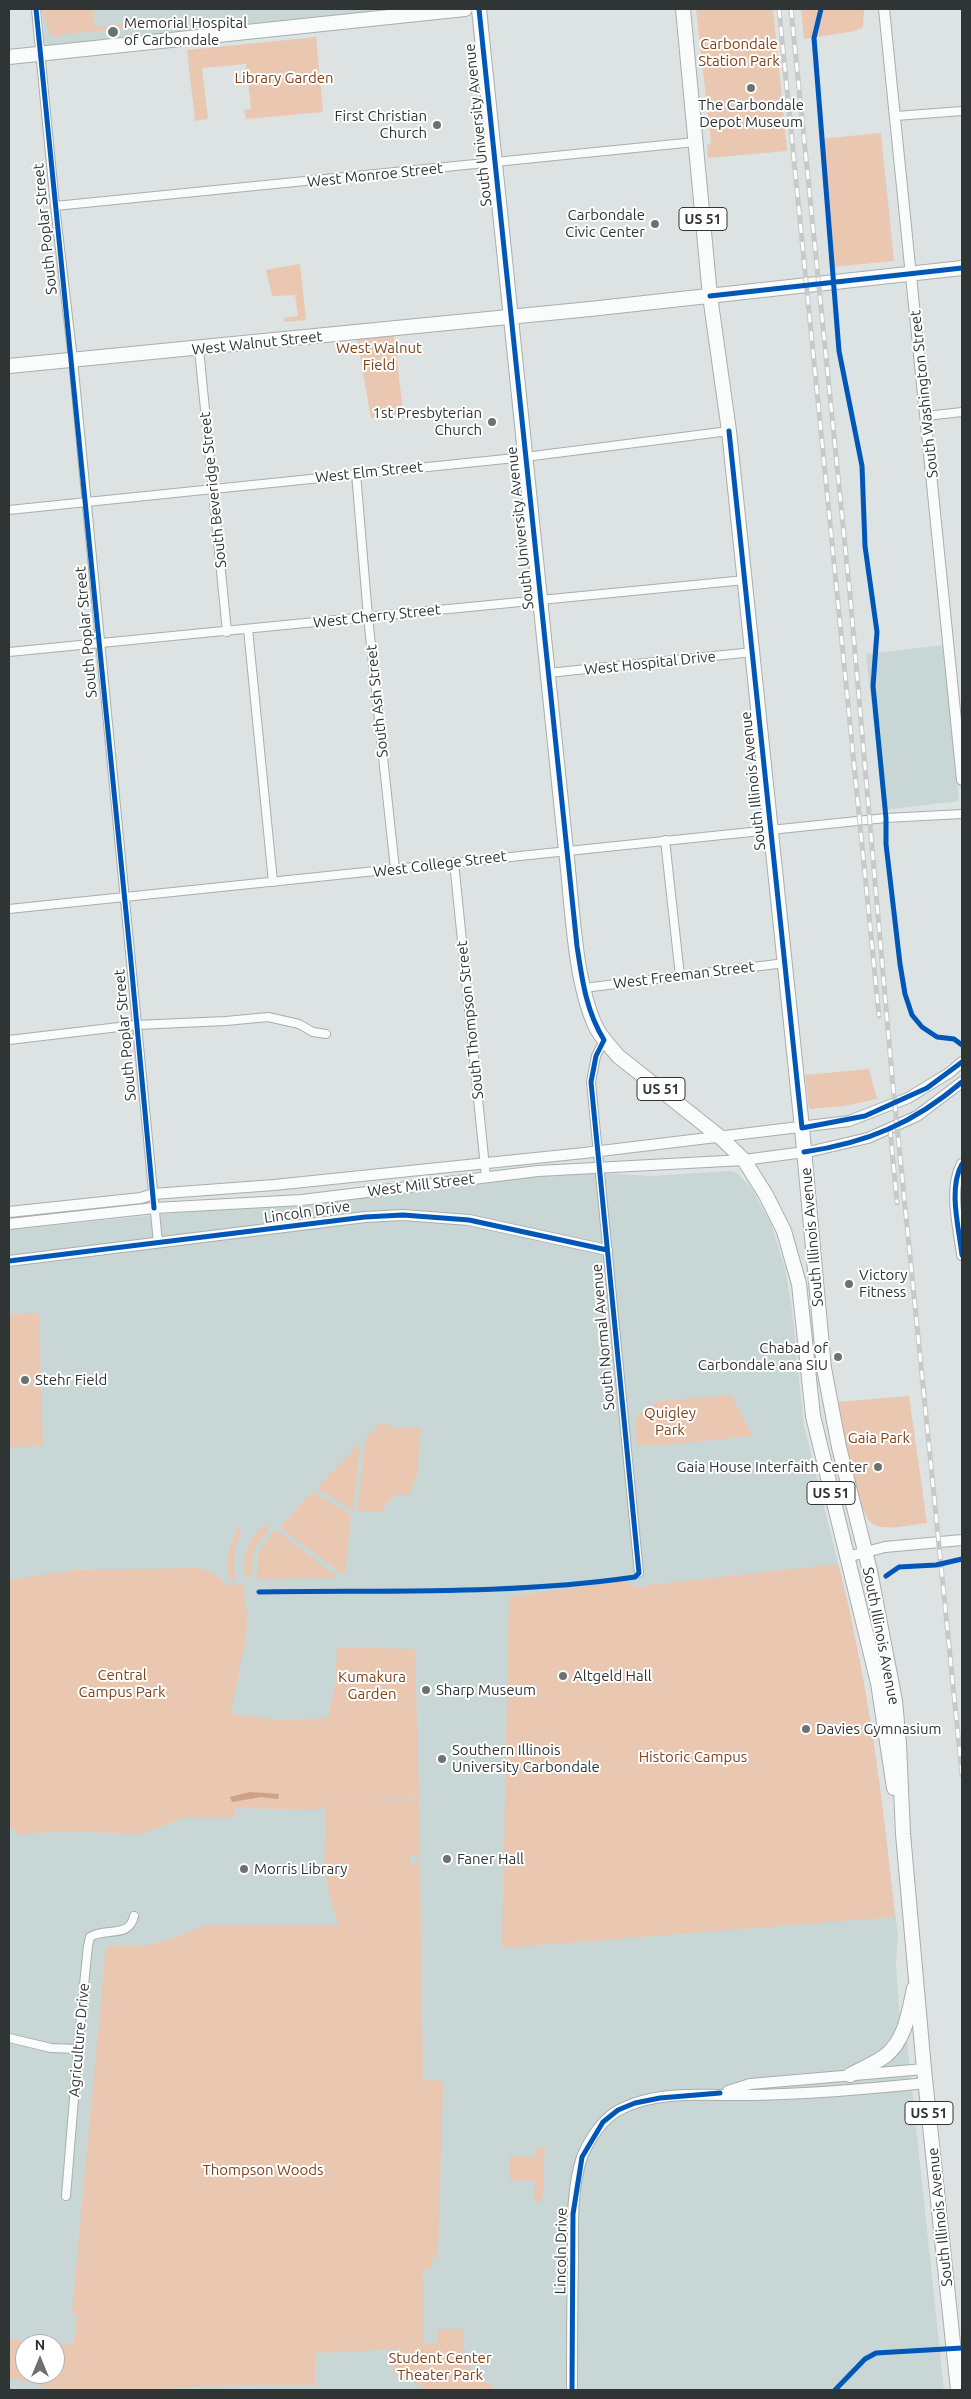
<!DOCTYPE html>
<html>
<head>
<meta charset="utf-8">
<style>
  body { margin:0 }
  #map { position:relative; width:971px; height:2399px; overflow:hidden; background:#dce3e2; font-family:Ubuntu,sans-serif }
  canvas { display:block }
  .frame { position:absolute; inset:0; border:10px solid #2f3434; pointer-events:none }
  .north { position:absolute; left:15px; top:2334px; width:50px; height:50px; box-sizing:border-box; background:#fff; border:1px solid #acaeae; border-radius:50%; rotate:0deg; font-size:14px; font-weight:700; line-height:20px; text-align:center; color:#2f3434 }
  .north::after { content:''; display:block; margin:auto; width:18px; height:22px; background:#6c7171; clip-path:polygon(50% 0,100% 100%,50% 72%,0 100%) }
</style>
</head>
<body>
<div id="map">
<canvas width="971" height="2399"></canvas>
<div class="frame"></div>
<div class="north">N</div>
</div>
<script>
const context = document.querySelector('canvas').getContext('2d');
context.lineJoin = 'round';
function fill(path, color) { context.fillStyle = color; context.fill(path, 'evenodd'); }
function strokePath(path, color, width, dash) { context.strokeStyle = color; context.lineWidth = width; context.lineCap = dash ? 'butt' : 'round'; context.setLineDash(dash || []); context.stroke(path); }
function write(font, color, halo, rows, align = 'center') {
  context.font = font + ' Ubuntu,sans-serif'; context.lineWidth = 4; context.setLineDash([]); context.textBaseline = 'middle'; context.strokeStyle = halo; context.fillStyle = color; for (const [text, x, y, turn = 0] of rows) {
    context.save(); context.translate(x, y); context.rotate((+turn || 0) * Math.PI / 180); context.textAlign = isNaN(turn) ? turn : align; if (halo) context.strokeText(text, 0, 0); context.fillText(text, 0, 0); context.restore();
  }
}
const built = new Path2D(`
  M42,9H412L45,47Z
  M944,645L959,801L883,810L866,654Z
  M730,1171L737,1173L751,1187L771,1224L785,1268L792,1310L804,1426L849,1608L873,1737L898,1936L896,1962L900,2023L907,2041L944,2390H9V1230L572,1172L653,1176ZM25,2344H55V2374H25Z`);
const green = new Path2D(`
  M41,9H93L95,27L170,19L171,23L51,36Z
  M696,9H773L787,151L708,158L707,145L711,143Z
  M801,9H864L863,27L855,31L804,39Z
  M316,37L323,112L246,119L244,110L251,109L246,64L202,68L208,119L195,121L187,50Z
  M881,133L894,261L831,267L819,139Z
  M300,264L306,320L284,322V318L298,316L295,295L272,296L266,270Z
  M394,335L403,411L398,415L371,418L357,339Z
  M869,1069L877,1099L844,1106L809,1109L805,1075Z
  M39,1313L43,1446L9,1447V1314Z
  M731,1395L753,1436L654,1446L637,1445L635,1417L659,1401Z
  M909,1396L927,1523C912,1524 887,1532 873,1524C856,1514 841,1424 837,1402Z
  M383,1421L392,1428L421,1427L417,1475L410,1493L404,1496L399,1493L383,1506L387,1511H357L366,1437Z
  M358,1445L360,1446L353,1511L317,1488Z
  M313,1492L351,1515L345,1576L279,1527Z
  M264,1524L269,1529L253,1550L252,1577L247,1579C238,1559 250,1539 264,1524Z
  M239,1526L241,1533C234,1548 232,1564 236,1580L232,1581C222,1567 231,1539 239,1526Z
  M273,1531L279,1532L335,1575V1578L257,1579L258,1554Z
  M838,1564C868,1679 883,1799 895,1917L502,1948L509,1597L623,1581L640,1588L648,1585Z
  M200,1568L217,1575L227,1585L243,1584L247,1614L246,1637L231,1713L278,1720L328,1718L335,1686L337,1647L415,1649L419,1796L357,1800L419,1798L420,1855H410V1864L412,1865L420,1858L423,2080L443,2081L438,2257L432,2258V2270H423L424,2343H438V2329H464L463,2358H470V2369H476V2377L492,2386L493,2389L491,2390H426L410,2380L392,2373L396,2358L403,2349L315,2353V2385L173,2387V2390H51L35,2383L9,2378V2339L73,2345L77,2317L72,2312L106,1946H143L166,1941L203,1926H338C334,1908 327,1890 325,1872C323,1851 328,1830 325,1809L330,1803L319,1810L235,1808V1818H183L141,1834L58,1831L21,1835L9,1827V1580L73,1570ZM25,2344H55V2374H25Z
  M537,2147H545L542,2202H534L535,2181L509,2180V2156L535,2157Z`);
const water = new Path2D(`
  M250,1792L279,1794L278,1799L261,1797L232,1802L230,1797Z`);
const street = new Path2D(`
  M36,9L55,206L73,360L158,1243
  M896,116L962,111
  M55,206L695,142
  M199,349L227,632
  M926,416L962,412
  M356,473L368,617L395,869
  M9,510L525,457L729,431
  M248,629L273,882
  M9,652L745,580
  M548,673L753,652
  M665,840L680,976
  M454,862L486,1177
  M9,909L886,818L962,814
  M584,988L785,963
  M9,1040L136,1025L226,1021L268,1017L299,1024L313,1032L326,1034
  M604,1040L596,1056L591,1082L639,1573
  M9,2038L51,2048L77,2049
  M66,2196C73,2113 79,2029 88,1946L90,1937C105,1927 129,1939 134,1916`);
const secondary = new Path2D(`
  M884,9L962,780
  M962,1164C948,1189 959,1228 962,1255
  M9,1212L141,1198L153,1194L274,1185L584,1153L849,1121L908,1098L949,1073L962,1062
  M9,1224L154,1208L302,1200L538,1171L744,1160L812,1151L868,1138L917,1116L962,1082
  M9,1261L365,1217L403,1215L469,1220L607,1250
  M847,1557L885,1547L962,1540
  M728,2091L750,2084L924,2069
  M572,2390C572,2347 572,2305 573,2262C573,2228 571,2190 582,2157C589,2140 602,2119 619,2110C658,2089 710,2096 753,2095C810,2094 868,2089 926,2083`);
const highway = new Path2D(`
  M479,9L566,850C572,901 574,979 595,1025C600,1037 610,1046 618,1056L720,1137L744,1160L766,1195L784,1231L799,1284L813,1416L878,1683L894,1788
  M683,9L710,296L729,431L802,1128L824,1368L839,1447L870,1571L895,1701L899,1744L903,1834L924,2069L958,2390
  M9,57L465,9
  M9,366L590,309L962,268
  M850,2075C861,2069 874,2064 885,2056C905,2041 909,2012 914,1988`);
const rail = new Path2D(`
  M779,9L879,1016
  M791,9L850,595L892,1076L962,1775
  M890,1128L897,1203`);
const cycleway = new Path2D(`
  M36,9C78,408 117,808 154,1208
  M821,9L814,38L839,351L862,466L865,546L877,632L873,686L886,818V844L900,964L905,994L912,1015L922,1027L937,1037L954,1039L962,1045
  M710,296L962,268
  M729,431L802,1128L865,1116L927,1088L962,1062
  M804,1152C867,1143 914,1123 962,1082
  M962,1164C948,1189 959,1228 962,1255
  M9,1261L365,1217L403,1215L469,1220L607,1250
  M886,1576L899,1567L936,1565L962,1559
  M259,1592C384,1590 511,1595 635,1577L639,1573L591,1082L596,1056L604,1040C586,1011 582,979 577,946L479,9
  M572,2390L573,2214L582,2157L603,2122L618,2110L635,2103L660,2098L720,2093
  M835,2390L865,2359L876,2353L962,2348`);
const markers = [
  [113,32,6,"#6c7171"],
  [751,88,5,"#6c7171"],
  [437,125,5,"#6c7171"],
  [655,224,5,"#6c7171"],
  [492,422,5,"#6c7171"],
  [849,1284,5,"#6c7171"],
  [838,1357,5,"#6c7171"],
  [25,1380,5,"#6c7171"],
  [878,1467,5,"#6c7171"],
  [563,1676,5,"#6c7171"],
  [426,1690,5,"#6c7171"],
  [806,1729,5,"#6c7171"],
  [442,1759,5,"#6c7171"],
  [447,1859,5,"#6c7171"],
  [244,1869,5,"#6c7171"]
];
const shields = [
  [703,219,48],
  [661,1089,48],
  [831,1493,48],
  [929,2113,48]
];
const shieldNames = [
  ["US 51",703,219],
  ["US 51",661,1089],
  ["US 51",831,1493],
  ["US 51",929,2113]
];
const poiNames = [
  ["Memorial Hospital",124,23],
  ["of Carbondale",124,40],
  ["The Carbondale",751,105,"center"],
  ["Depot Museum",751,122,"center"],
  ["First Christian",427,116,"right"],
  ["Church",427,133,"right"],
  ["Carbondale",645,215,"right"],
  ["Civic Center",645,232,"right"],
  ["1st Presbyterian",482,413,"right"],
  ["Church",482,430,"right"],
  ["Victory",859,1275],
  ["Fitness",859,1292],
  ["Chabad of",828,1348,"right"],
  ["Carbondale ana SIU",828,1365,"right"],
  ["Stehr Field",35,1380],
  ["Gaia House Interfaith Center",868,1467,"right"],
  ["Altgeld Hall",573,1676],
  ["Sharp Museum",436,1690],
  ["Davies Gymnasium",816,1729],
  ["Southern Illinois",452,1750],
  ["University Carbondale",452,1767],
  ["Faner Hall",457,1859],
  ["Morris Library",254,1869]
];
const parkNames = [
  ["Carbondale",739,44],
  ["Station Park",739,61],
  ["Library Garden",284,78],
  ["West Walnut",379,348],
  ["Field",379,365],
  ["Quigley",670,1413],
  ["Park",670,1430],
  ["Gaia Park",879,1438],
  ["Central",122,1675],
  ["Campus Park",122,1692],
  ["Kumakura",372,1677],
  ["Garden",372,1694],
  ["Historic Campus",693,1757],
  ["Thompson Woods",263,2170],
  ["Student Center",440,2358],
  ["Theater Park",440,2375]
];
const streetNames = [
  ["South University Avenue",478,125,-96],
  ["West Monroe Street",375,175,-6],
  ["South Poplar Street",45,229,-96],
  ["West Walnut Street",257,343,-6],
  ["South Washington Street",924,394,-96],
  ["West Elm Street",369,472,-6],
  ["South Beveridge Street",213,490,-96],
  ["South University Avenue",520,528,-96],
  ["West Cherry Street",377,616,-6],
  ["South Poplar Street",86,632,-95],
  ["West Hospital Drive",650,663,-6],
  ["South Ash Street",377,701,-96],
  ["South Illinois Avenue",753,781,-96],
  ["West College Street",440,864,-7],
  ["West Freeman Street",684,975,-7],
  ["South Thompson Street",470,1020,-96],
  ["South Poplar Street",125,1035,-95],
  ["West Mill Street",421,1185,-7],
  ["Lincoln Drive",307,1212,-8],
  ["South Illinois Avenue",812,1237,-95],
  ["South Normal Avenue",603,1337,-95],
  ["South Illinois Avenue",881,1636,79],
  ["Agriculture Drive",79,2040,-85],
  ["South Illinois Avenue",940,2217,-96],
  ["Lincoln Drive",561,2251,-89]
];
fill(built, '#c8d7d6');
fill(green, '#eac7b0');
fill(water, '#cfa186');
strokePath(street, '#a8aead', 10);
strokePath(secondary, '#a8aead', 12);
strokePath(highway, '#a8aead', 16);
strokePath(street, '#fafbfb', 8);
strokePath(secondary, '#fafbfb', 10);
strokePath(highway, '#fafbfb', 14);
strokePath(rail, '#c8cac9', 5);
strokePath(rail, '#fff', 3, [9]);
strokePath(cycleway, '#0057b8', 5);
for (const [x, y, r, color] of markers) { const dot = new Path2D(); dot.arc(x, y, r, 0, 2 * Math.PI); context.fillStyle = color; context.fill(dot); strokePath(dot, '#fff', 2); }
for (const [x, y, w] of shields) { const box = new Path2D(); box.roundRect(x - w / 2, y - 11.5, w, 23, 4); context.fillStyle = '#fff'; context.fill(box); strokePath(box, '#2f3434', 1); }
write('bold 14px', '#2f3434', null, shieldNames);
write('15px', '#2f3434', '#fff', poiNames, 'left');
write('15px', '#804117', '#fff', parkNames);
write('15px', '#2f3434', '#fff', streetNames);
</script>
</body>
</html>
